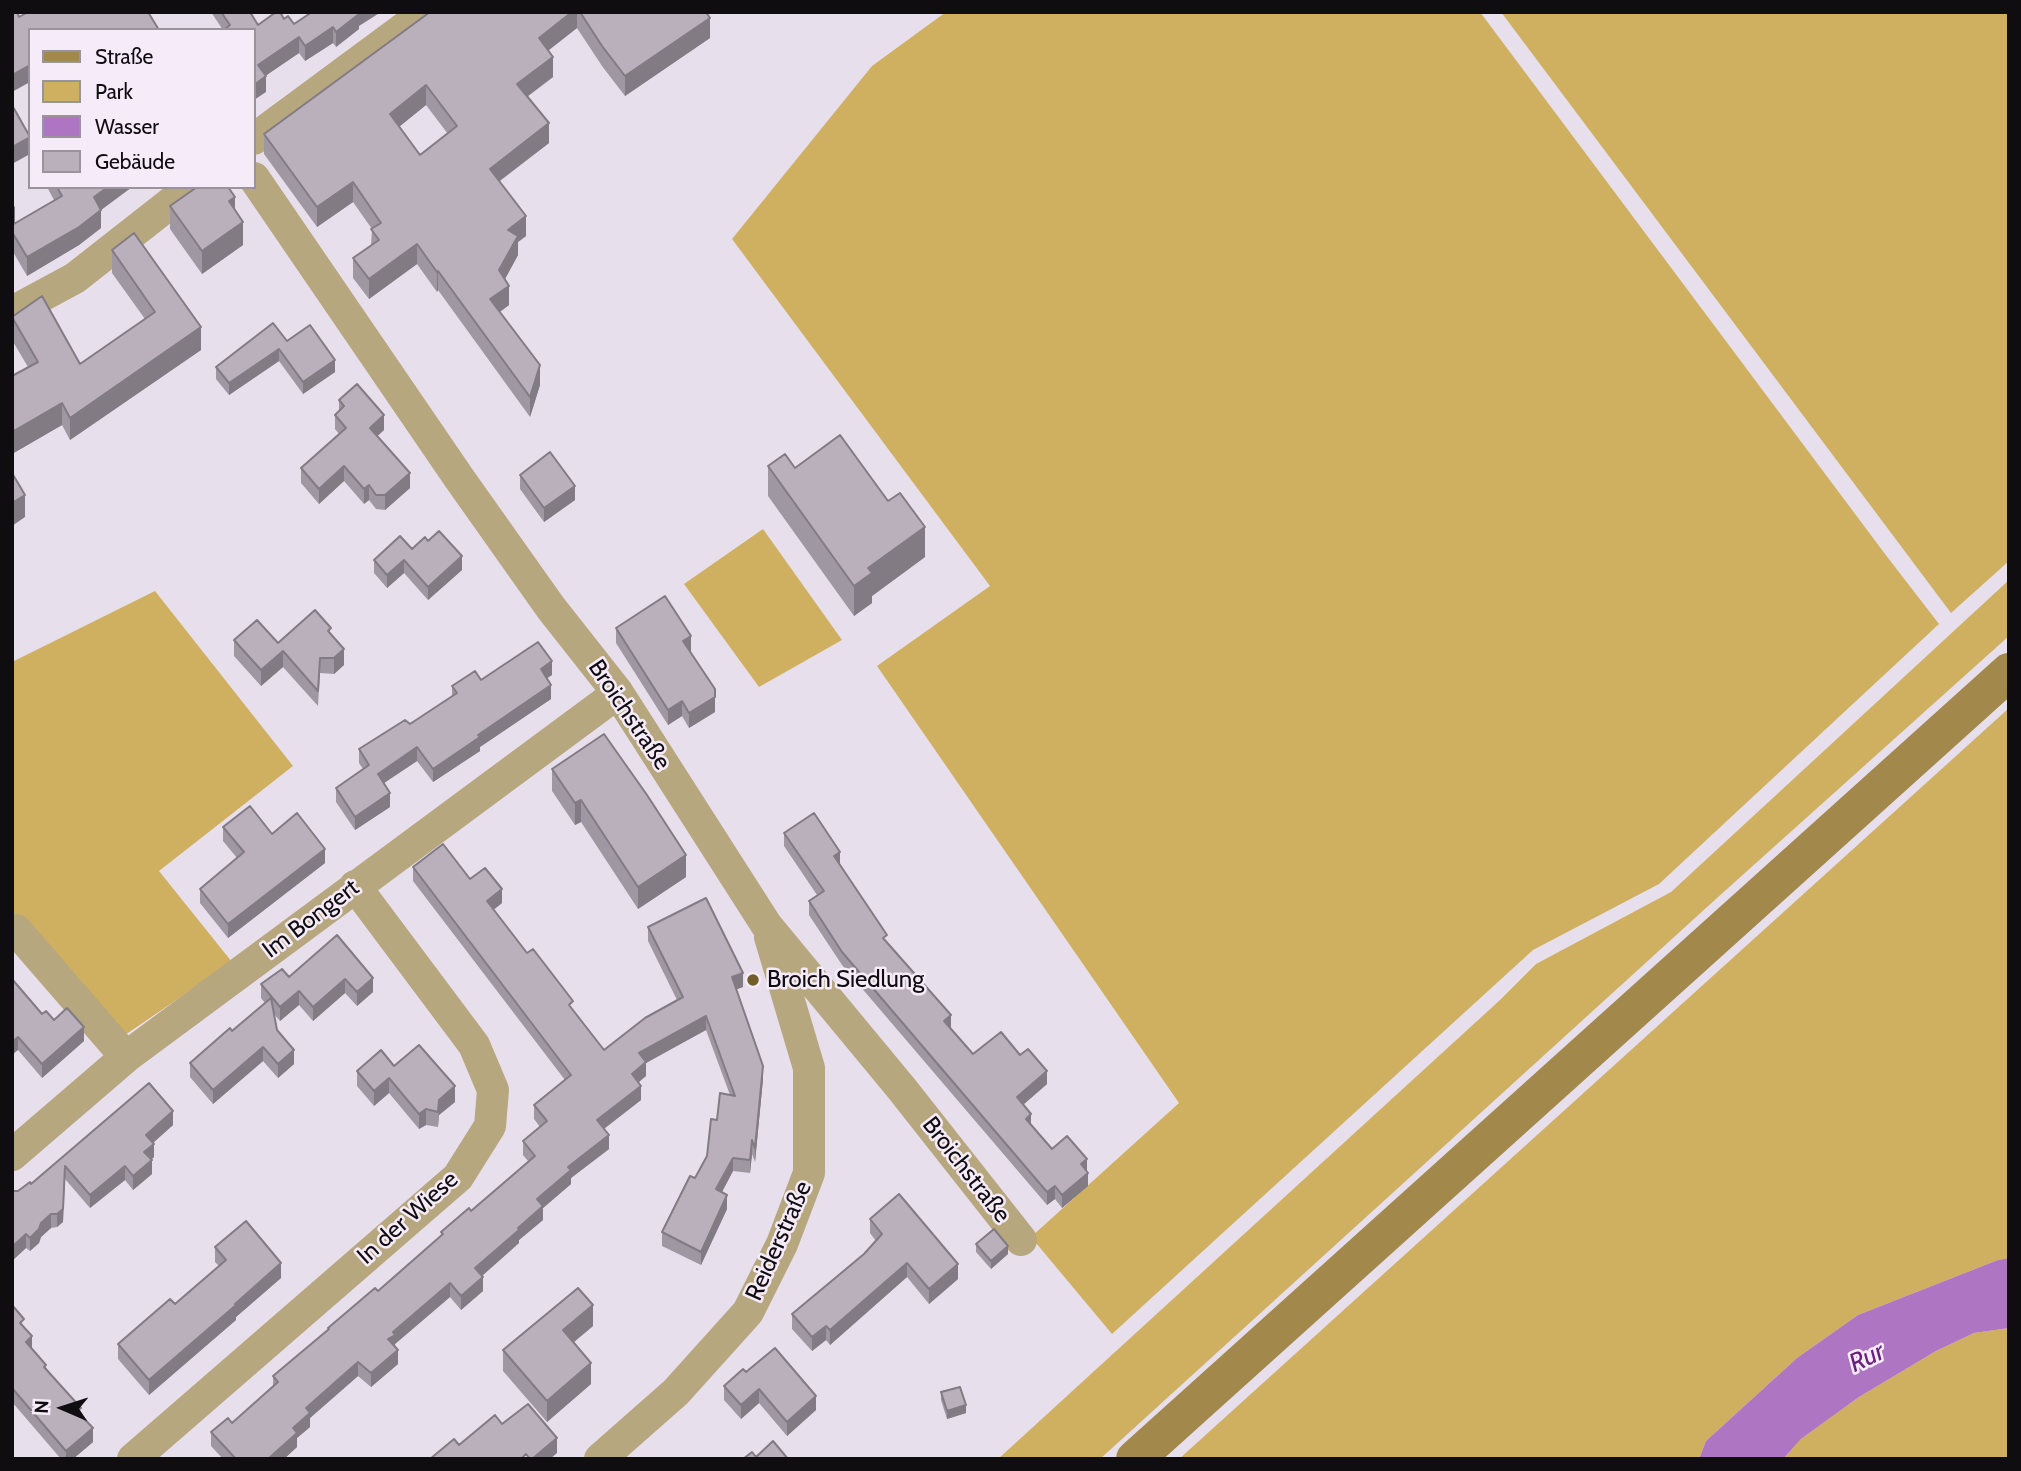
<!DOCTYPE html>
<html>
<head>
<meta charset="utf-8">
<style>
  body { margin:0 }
  #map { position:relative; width:2021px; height:1471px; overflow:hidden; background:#e8dfec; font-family:Cabin,sans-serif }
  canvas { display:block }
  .frame { position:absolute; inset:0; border:14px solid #100d11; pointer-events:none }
  .legend { position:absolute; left:28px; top:28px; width:228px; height:161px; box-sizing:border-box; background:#f6ecf9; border:2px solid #9a939c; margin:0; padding:9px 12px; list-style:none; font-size:21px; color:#100d11 }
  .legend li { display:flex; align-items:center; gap:14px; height:35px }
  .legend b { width:35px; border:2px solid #9a939c }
  .north { position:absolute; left:28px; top:1373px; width:70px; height:70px; -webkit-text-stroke:5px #f6ecf9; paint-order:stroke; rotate:273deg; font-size:19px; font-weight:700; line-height:28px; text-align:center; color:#100d11 }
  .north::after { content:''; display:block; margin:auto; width:24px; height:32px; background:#100d11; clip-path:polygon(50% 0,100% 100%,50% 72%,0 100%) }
</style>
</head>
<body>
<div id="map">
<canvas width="2021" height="1471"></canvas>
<div class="frame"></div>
<ul class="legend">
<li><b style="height:9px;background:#a2894b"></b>Straße</li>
<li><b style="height:19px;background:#cfb061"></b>Park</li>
<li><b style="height:19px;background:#ae75c2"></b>Wasser</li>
<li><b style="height:19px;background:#b9b0bc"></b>Gebäude</li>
</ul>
<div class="north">N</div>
</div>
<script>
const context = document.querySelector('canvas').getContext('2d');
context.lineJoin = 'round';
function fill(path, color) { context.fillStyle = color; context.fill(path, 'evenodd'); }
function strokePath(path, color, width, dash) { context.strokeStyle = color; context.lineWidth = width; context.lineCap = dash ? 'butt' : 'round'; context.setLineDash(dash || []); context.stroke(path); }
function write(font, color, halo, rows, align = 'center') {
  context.font = font + ' Cabin,sans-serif'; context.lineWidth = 5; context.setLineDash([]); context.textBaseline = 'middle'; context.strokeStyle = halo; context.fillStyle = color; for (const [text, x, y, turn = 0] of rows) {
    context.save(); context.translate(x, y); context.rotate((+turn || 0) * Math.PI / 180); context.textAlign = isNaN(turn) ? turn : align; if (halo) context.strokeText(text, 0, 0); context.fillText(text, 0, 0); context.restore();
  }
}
const green = new Path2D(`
  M946,12H1480L1885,554L1939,624L1659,884L1533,950L1112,1334L1031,1237L1179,1103L877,666L990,586L732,239L872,66Z
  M1501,12H2009V561L1951,613Z
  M763,529L842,640L759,687L684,584Z
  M2009,580V636L1717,898L1100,1459H998L1500,1000L1536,964L1671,892Z
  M155,591L293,766L159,871L232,962L122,1037L12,924V662Z
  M2009,708V1258L1998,1260L1858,1315L1797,1358L1706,1441L1699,1459H1179Z
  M2009,1328V1459H1783L1801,1439L1859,1397L1936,1351L1974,1333Z`);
const water = new Path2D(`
  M2009,1258V1328L1974,1333L1936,1351L1859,1397L1801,1439L1783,1459H1699L1706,1441L1797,1358L1858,1315L1998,1260Z`);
const minor = new Path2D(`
  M254,139L426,12
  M254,178L459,478L551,608L618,693L767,926L902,1089L1021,1240
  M12,312L75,278L191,187
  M16,930L126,1057
  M12,1155L126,1057L618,693
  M133,1459L458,1177L490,1126L493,1090L474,1045L355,886
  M600,1459L676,1392L748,1312L782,1244L809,1173V1068L770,937`);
const secondary = new Path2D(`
  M1135,1459L2009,672`);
const wall = new Path2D(`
  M211,12H250L258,25L284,19L294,24L359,26V29L336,47L333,43L305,61L299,53L265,76L266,92L254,30H223Z
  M430,12H706L710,38L625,96L602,66L577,28L548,50L553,77L527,97L549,143L500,181L526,236L518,242V255L505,279L509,305L500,312L540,385L530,417L438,290L437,292L417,264L369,299L353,278V258L371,245L372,229L353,202L317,227L264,154V134ZM426,105L448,134L420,155L399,127Z
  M47,187H132L101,210V228L79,245L27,276L12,250V201L15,223L54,200Z
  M170,206L235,210L243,245L202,274L170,229Z
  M112,250L201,350L70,440L62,425L12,454V376L28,367L12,340V317L80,364L145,319L112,273Z
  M287,341L335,372L303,394L279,361L229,395L216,379V367Z
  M339,400L384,430L377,436L410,488L385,510L376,509L369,500L364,504L344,481L319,504L301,483V468L339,434L335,429V415L339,411Z
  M768,466L795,468L925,557L872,596V603L854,616L768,496Z
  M520,475L575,500L544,522L520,489Z
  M412,549L462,570L428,600L404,573L387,588L374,573V560Z
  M616,628L691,651H690L715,712L689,728L682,716L668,725L616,643Z
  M331,634L344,665L334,674L320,673L318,706L283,667L261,686L234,656V640L278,643Z
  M552,675L547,678L551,699L480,747V751L433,782L417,761L384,783L390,807L355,830L336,802V788L363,769L359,763V749L410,724L452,697V686L481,680Z
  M552,769L686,877L638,909L581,822L575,825L552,791Z
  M223,827L272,834L325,863L228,938L200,903V889L237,858L223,841Z
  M784,833L840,865L887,943L951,1028L950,1029L973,1054L1020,1055L1047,1084L1023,1105L1031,1125L1052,1149L1087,1171L1088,1186L1062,1208L1055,1199L1047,1205L842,965L809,915V901L817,895L784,846Z
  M413,867L470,879L502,903L493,910L604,1050L677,1000L648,941V927L743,987L736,989L763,1079L755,1162L752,1154L750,1173L733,1171L722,1192L727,1209L701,1265L662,1246V1232L695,1178L707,1156L717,1120L730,1095L706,1030L646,1062V1076L638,1082L641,1100L604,1129L609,1149L571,1178V1184L543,1208V1220L519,1240V1243L482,1276L483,1291L461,1310L450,1297L395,1344L398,1364L371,1387L358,1376L310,1418V1427L297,1438V1447L284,1459H223L211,1446V1432L232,1423L273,1386V1376L328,1330V1328L378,1291L441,1236V1232L471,1211L528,1161L523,1155V1141L540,1127L534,1119V1105L565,1080L413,881Z
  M337,935L373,992L357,1006L345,993L313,1021L299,1005L280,1021L274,1014L277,1030L294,1064L278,1078L263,1061L213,1104L190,1077V1063L232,1031L265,1003L261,998V984L289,977Z
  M12,979L42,1014L54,1020L84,1041L42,1078L18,1050Z
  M394,1066L455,1102L439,1115L438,1127L426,1125L419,1129L389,1093L374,1106L357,1086V1071Z
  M149,1083L173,1125L153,1143L154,1157L151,1160L152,1174L133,1190L125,1180L90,1208L65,1179L63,1222L57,1227L51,1228L41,1237L39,1243L30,1251L26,1248L13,1260L12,1191H18L31,1184Z
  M870,1219L958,1279L929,1304L907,1277L830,1345L826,1340L812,1351L792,1329V1314L864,1254L876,1241L870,1233Z
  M976,1244L1008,1254L991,1269L976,1252Z
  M215,1247L281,1278L236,1317V1320L149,1395L118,1359V1344L175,1304L219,1266L215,1262Z
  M12,1305L24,1327L32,1349L81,1414L93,1442L73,1459H61L12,1402Z
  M593,1326L574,1342L591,1384L547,1422L503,1371V1350Z
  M746,1372L816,1410L787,1436L759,1403L741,1419L724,1400V1386Z
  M941,1392L966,1413L947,1419L941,1400Z`);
const shadedWall = new Path2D(`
  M357,12H381L359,26V29L336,47V32Z
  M572,12H577V28L539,58V38Z
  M710,18V38L625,96V76Z
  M333,27V43L305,61V46Z
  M299,37V53L258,81V65Z
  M553,57V77L517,104V84Z
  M30,65V82L12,92V75Z
  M266,76V92L254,100V85Z
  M426,85V105L390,134V114Z
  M549,123V143L490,188V169Z
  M30,137V154L12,164V147Z
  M353,182V202L317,227V207Z
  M108,187H132L101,210V228L79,245L27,276V257L94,197Z
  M235,197V220L229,201Z
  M15,206V223L12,225V208Z
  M526,216V236L518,242V255L499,290V270L508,230Z
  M243,222V245L202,274V251Z
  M417,244V264L369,299V279Z
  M438,271V290L437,292V272Z
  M509,286V305L490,319V299Z
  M201,327V350L70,440V418Z
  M279,349V361L229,395V383Z
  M335,360V372L303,394V382Z
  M540,365V385L530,417V397Z
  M62,403V425L12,454V432Z
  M384,415V430L370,443V428Z
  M344,466V481L319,504V489Z
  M410,473V488L385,510V495Z
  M369,485V500L364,504V489Z
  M575,486V500L544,522V508Z
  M25,495V517L12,526V503Z
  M925,527V557L872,596V603L854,616V586L868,568Z
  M462,556V570L428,600V587Z
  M404,560V573L387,588V575Z
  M691,636V651L683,656V641Z
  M344,649V665L334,674V658Z
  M283,651V667L261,686V670Z
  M552,661V675L541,682V669Z
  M551,685V699L480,747V751L433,782V769L478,735Z
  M715,697V712L689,728V713Z
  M682,701V716L668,725V710Z
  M417,747V761L378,787V774Z
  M390,793V807L355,830V817Z
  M581,800V822L575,825V803Z
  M325,849V863L228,938V924Z
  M840,852V865L834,856Z
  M686,855V877L638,909V887Z
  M502,889V903L487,915V901Z
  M743,973V987L732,991V977Z
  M373,978V992L357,1006V992Z
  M345,979V993L313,1021V1007Z
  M299,991V1005L280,1021V1007Z
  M951,1015V1028L944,1035V1021Z
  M706,1016V1030L639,1067V1053Z
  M84,1027V1041L42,1078V1064Z
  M18,1037V1050L12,1055V1042Z
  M263,1047V1061L213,1104V1090Z
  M294,1050V1064L278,1078V1064Z
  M646,1062V1076L632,1088V1074Z
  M763,1066V1079L755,1162V1148Z
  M1047,1071V1084L1017,1110V1097Z
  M389,1078V1093L374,1106V1091Z
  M455,1086V1102L439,1115L438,1127L439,1100Z
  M641,1086V1100L597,1134V1120Z
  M426,1109V1125L419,1129V1114Z
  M173,1111V1125L146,1149V1135Z
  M1031,1114V1128L1026,1119Z
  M609,1135V1149L571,1178V1184L543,1208V1220L519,1240V1243L475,1282V1268L518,1228L537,1199L568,1167Z
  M752,1140V1154L750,1173V1160Z
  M154,1144V1157L144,1165V1152Z
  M733,1158V1171L716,1203V1189Z
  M1087,1159V1172L1081,1164Z
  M152,1160V1174L133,1190V1176Z
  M65,1166L63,1222L57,1227V1214Z
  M125,1166V1180L90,1208V1195Z
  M1088,1173V1186L1062,1208V1195Z
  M1055,1186V1199L1047,1205V1192Z
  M727,1195V1209L701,1265V1252Z
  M51,1214V1228L41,1237L39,1243L30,1251V1238L41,1223Z
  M26,1234V1248L13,1260V1246Z
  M1008,1246V1254L991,1269V1261Z
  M281,1263V1278L236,1317V1320L149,1395V1380Z
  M907,1263V1277L830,1345V1330Z
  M958,1264V1279L929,1304V1289Z
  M483,1277V1291L461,1310V1296Z
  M450,1283V1297L395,1344V1349L388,1339L393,1332Z
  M593,1305V1326L563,1351V1330Z
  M826,1326V1340L812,1351V1337Z
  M32,1336V1350L26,1342Z
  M398,1350V1364L371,1387V1373Z
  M358,1362V1376L310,1418V1427L297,1438V1447L284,1459H268L293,1428L306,1408Z
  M591,1363V1384L547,1422V1401Z
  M759,1389V1403L741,1419V1405Z
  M816,1396V1410L787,1436V1422Z
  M966,1405V1413L947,1419V1411Z
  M93,1428V1442L73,1459H66V1451Z
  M557,1438V1453L550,1459H532Z`);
const building = new Path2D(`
  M12,12H17L19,17L28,12H148L159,30H30V65L12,75Z
  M221,12H250L258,25L276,12H280L284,19L288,16L294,24L312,12H358L359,14L336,32L333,27L305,46L299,37L258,65L266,76L254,85V30H224L230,25Z
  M430,12H572L539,38L553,57L517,84L549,123L490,169L526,216L508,230L518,236L499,270L509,286L490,299L540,365L530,397L438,271L437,272L417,244L369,279L353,258L379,240L371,229L381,223L353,182L317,207L264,134ZM426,85L457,126L420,155L390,114Z
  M580,12H706L710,18L625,76L602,46Z
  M12,105L30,137L12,147Z
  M57,187H108L94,197L101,210L79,227L27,257L12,232V225L62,196Z
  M197,187H228L235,197L229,201L243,222L202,251L170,206Z
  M134,233L201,327L70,418L62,403L12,432V376L38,362L12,317L42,296L80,364L155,312L112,250Z
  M273,323L287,341L310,325L335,360L303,382L279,349L229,383L216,367Z
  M357,384L384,415L370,428L410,473L385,495H376L369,485L364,489L344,466L319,489L301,468L346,428L335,415L344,406L339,400Z
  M840,435L888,501L900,493L925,527L868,568L872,573L854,586L768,466L785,454L795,468Z
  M550,452L575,486L544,508L520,475Z
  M12,473L25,495L12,503Z
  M439,531L462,556L428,587L404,560L387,575L374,560L400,536L412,549L425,537L428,541Z
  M665,596L691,636L683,641L715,689V697L689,713L682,701L668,710L616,628Z
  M315,610L331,628L328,631L344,649L334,658H320L318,691L283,651L261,670L234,640L257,620L278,643Z
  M538,642L552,661L541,669L551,685L478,735L480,737L433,769L417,747L378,774L390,793L355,817L336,788L369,765L359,749L405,720L410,724L457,693L452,686L475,671L481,680Z
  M604,734L647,795L686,855L638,887L581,800L575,803L552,769Z
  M250,806L272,834L297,813L325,849L228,924L200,889L244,852L223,827Z
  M814,813L840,852L834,856L887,935L883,938L951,1015L944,1021L973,1054L1001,1032L1020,1055L1028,1049L1047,1071L1017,1097L1031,1114L1026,1119L1052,1149L1067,1136L1087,1159L1081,1164L1088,1173L1062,1195L1055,1186L1047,1192L842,952L809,901L824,891L784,833Z
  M443,844L470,879L485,868L502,889L487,901L527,953L533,949L573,1001L569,1005L604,1050L645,1018L683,997L648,927L706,898L743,973L732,977L763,1066L755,1148L752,1140L750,1160L733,1158L716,1189L727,1195L701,1252L662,1232L690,1176L695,1178L707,1156L711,1119L717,1120L720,1093L735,1096L706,1016L639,1053L646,1062L632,1074L641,1086L597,1120L609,1135L568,1167L571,1170L537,1199L543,1206L518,1228L519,1230L475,1268L483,1277L461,1296L450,1283L393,1332L395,1335L388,1339L398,1350L371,1373L358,1362L306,1408L310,1413L293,1428L297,1433L268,1459H236L211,1432L228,1418L232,1423L278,1382L273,1376L329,1329L328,1328L375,1288L378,1291L443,1234L441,1232L469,1208L471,1211L535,1156L523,1141L547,1121L534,1105L571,1075L413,867Z
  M337,935L373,978L357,992L345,979L313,1007L299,991L280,1007L261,984L282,969L289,977Z
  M12,979L42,1014L46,1011L54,1020L67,1008L84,1027L42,1064L18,1037L12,1042Z
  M271,998L277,1030L294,1050L278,1064L263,1047L213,1090L190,1063L230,1028L232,1031Z
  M419,1045L455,1086L439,1100L438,1112L426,1109L419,1114L389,1078L374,1091L357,1071L381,1050L394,1066Z
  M149,1083L173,1111L146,1135L154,1144L144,1152L152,1160L133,1176L125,1166L90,1195L65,1166L63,1209L57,1214H51L41,1223L39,1229L30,1238L26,1234L13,1246L12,1191H18L30,1182L31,1184Z
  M899,1194L958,1264L929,1289L907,1263L830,1330L826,1326L812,1337L792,1314L864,1254L882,1234L870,1219Z
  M246,1221L281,1263L235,1304L236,1305L149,1380L118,1344L170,1299L175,1304L226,1260L215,1247Z
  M994,1229L1008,1246L991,1261L976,1244Z
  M578,1288L593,1305L563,1330L591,1363L547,1401L503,1350Z
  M12,1305L24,1319L20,1323L32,1336L26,1342L46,1365L44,1367L81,1408L77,1411L93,1428L66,1451L12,1388Z
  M775,1348L816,1396L787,1422L759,1389L741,1405L724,1386L743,1369L746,1372Z
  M960,1387L966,1405L947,1411L941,1392Z
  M528,1404L557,1438L532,1459H530L526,1454L521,1459H430L454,1439L459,1445L495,1415L502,1424Z
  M773,1441L788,1459H743L752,1452L756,1457Z`);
const markers = [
  [753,980,7,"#715e2c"]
];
const streetNames = [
  ["Broichstraße",629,715,56],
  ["Im Bongert",311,919,-37],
  ["Broichstraße",966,1170,52],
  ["In der Wiese",408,1218,-42],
  ["Reiderstraße",779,1241,-66]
];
const poiNames = [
  ["Broich Siedlung",767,980]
];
const waterNames = [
  ["Rur",1867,1358,-25]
];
fill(green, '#cfb061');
fill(water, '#ae75c2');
strokePath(minor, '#b7a77f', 32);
strokePath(secondary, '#a2894b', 38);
fill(wall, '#9f97a2');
fill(shadedWall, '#827b84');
fill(building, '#b9b0bc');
strokePath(building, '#827b84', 2);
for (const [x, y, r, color] of markers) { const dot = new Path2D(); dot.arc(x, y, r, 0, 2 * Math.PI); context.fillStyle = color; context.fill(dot); strokePath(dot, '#f6ecf9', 2.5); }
write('24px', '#100d11', '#f6ecf9', streetNames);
write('24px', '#100d11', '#f6ecf9', poiNames, 'left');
write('italic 26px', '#671f7d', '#f6ecf9', waterNames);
</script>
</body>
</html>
